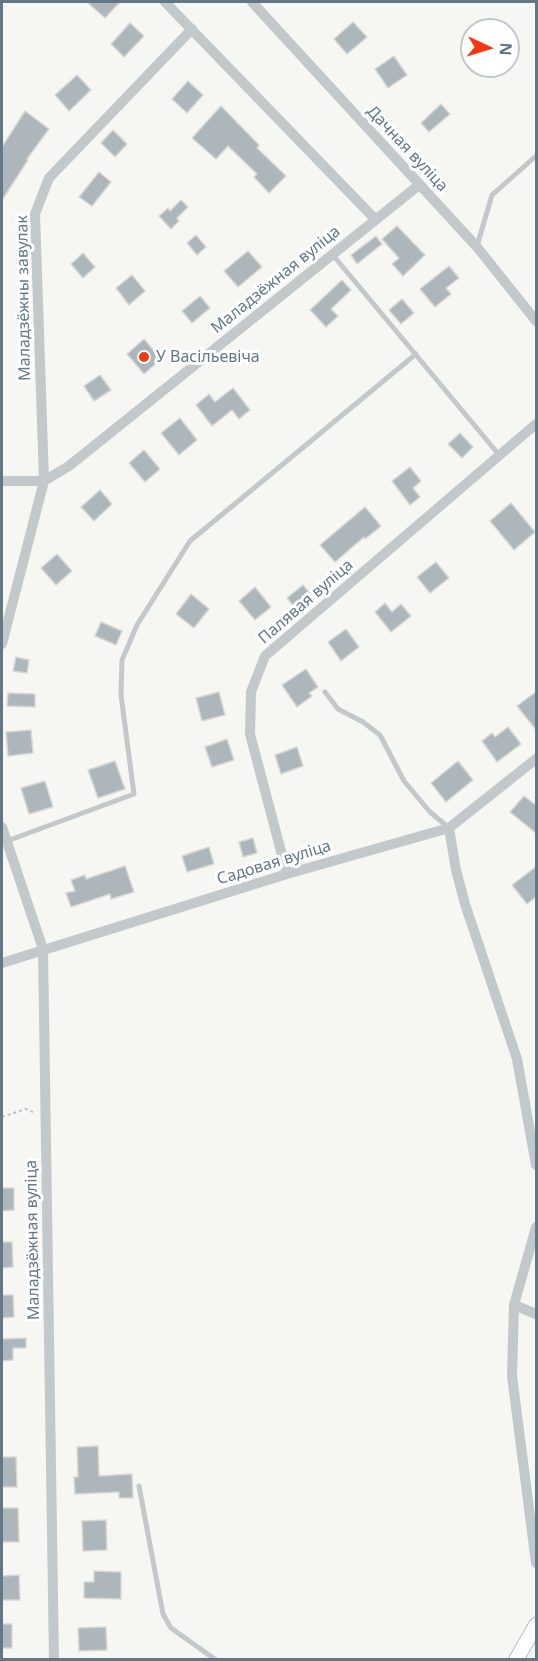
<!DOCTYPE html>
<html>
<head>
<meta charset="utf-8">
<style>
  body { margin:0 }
  #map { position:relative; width:538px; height:1661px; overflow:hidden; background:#f6f6f2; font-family:"Noto Sans",sans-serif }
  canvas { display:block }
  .frame { position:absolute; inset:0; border:3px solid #627886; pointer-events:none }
  .north { position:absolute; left:460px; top:18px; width:60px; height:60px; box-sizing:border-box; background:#fff; border:2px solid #c0c9cf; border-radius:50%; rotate:94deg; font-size:16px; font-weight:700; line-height:24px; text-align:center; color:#627886 }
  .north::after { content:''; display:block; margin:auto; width:21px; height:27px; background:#f53712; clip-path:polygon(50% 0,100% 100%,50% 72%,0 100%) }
</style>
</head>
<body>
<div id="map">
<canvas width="538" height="1661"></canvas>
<div class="frame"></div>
<div class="north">N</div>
</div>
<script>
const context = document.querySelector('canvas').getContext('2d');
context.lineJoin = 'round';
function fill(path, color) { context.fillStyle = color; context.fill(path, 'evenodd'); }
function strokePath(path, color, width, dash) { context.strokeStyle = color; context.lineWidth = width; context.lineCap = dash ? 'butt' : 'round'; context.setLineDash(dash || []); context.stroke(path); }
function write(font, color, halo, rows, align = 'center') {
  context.font = font + ' "Noto Sans",sans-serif'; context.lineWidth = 6; context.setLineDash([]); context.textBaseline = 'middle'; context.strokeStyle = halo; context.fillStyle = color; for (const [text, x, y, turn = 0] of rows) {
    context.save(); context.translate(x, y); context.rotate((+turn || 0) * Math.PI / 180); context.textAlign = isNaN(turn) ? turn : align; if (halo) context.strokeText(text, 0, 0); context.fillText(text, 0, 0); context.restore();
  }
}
const building = new Path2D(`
  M87,2H120L105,18Z
  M353,22L367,37L347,54L334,39Z
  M130,23L144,36L124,57L111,44Z
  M394,56L407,75L388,88L375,69Z
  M77,75L91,90L69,111L55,95Z
  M188,81L203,95L187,113L172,99Z
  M441,104L450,114L429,132L421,123Z
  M221,106L259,145L257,148L286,176L269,193L254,177L257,174L228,146L216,159L192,138Z
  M25,111L49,129L27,159L28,160L2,200V147Z
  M113,130L127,144L115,157L101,143Z
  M99,172L111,182L92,206L79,197Z
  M181,200L188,207L177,218L179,221L171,229L159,216L168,208L170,211Z
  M397,226L425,255L403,276L392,264L399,258L382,239Z
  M196,235L206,247L197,255L187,243Z
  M376,236L382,244L357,264L351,255Z
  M248,251L262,267L238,287L224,271Z
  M83,253L95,267L83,278L71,264Z
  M449,266L459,278L446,288L451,294L435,307L420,289Z
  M132,275L145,291L129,305L116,288Z
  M342,280L351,290L331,309L338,316L326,327L310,310Z
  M200,296L210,308L192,323L182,311Z
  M402,299L414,313L401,324L389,310Z
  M144,339L161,359L144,374L127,354Z
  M100,375L111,390L94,401L84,386Z
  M233,388L250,410L239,419L232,410L212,426L196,405L209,394L215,402Z
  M180,418L197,440L179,455L161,433Z
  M460,433L473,447L462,458L448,444Z
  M144,450L160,469L145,482L129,463Z
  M410,467L421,481L413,488L420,497L410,505L392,481Z
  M100,490L112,504L94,521L81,507Z
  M511,503L535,532L514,550L490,521Z
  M365,507L381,526L365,539L364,537L335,562L320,545Z
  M57,554L72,571L56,585L41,568Z
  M436,562L449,578L430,593L417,577Z
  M303,585L312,596L296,609L287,598Z
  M255,587L271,607L255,620L239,601Z
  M191,594L209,609L194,628L176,614Z
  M385,603L392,612L401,604L411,616L391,632L375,612Z
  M101,622L122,631L116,645L95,636Z
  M346,629L359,647L341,661L328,642Z
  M16,657L29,660L27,673L13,671Z
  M306,669L318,687L309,693L312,696L297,707L282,685Z
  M537,691V731L517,706Z
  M219,692L225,715L202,721L196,698Z
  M8,693L35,694V707L7,706Z
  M508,727L521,744L497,762L482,741L492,733L495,737Z
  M31,730L33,753L8,756L6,732Z
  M227,739L234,760L212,767L205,747Z
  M297,747L303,766L281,774L275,755Z
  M115,761L125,789L98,798L88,770Z
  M458,761L473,780L446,802L431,783Z
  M45,781L53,807L29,814L21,788Z
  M524,796L537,806V834L510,812Z
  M253,838L257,853L243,857L239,842Z
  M209,847L214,864L187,872L182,856Z
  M125,866L134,892L111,899L110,894L71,907L66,893L75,891L71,880L85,875L86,879Z
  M537,866V896L527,904L512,885Z
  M2,1188H14V1210L2,1211Z
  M2,1242H12L13,1267L2,1268Z
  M2,1295H13L14,1317L2,1318Z
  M26,1338V1348H13V1360L2,1361V1339Z
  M98,1446L99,1476L132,1474L133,1498H119V1492L75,1494L74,1477H78L77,1447Z
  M2,1457H16L17,1487H2Z
  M2,1508H18L19,1542H2Z
  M106,1520L107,1550L83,1551L82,1521Z
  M94,1571L121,1572V1599L84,1598V1582H94Z
  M19,1575L20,1600H2V1576Z
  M2,1624H12V1648H2Z
  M106,1627L107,1650L79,1651L78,1628Z`);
const path = new Path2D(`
  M2,1117L26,1109L35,1113`);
const lane = new Path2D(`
  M477,246L492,195L536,156
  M332,254L500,456
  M325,692L338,709L363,722L380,735L404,781L430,812L448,827
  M7,841L134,794L121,695L122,660L137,625L190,541L416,354
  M139,1486L163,1614L171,1628L216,1660`);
const street = new Path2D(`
  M165,2L375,219
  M252,2L477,247L536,321
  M2,481H44L35,214L49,178L192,29
  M2,644L44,481L69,466L419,185
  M2,827L43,949L54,1660
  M449,828L456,870L465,904L517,1059L536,1165
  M287,874L250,734L251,692L265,656L536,424
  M2,963L287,874L449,828L536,759
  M536,1227L514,1305L512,1376L536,1563
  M514,1305L536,1314`);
const secondary = new Path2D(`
  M516,1660L536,1625`);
const markers = [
  [144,357,6,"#f53712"]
];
const streetNames = [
  ["Дачная вуліца",407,149,47],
  ["Маладзёжная вуліца",276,280,-39],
  ["Маладзёжны завулак",24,298,-91],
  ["Палявая вуліца",306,602,-41],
  ["Садовая вуліца",274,863,-17],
  ["Маладзёжная вуліца",33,1240,-91]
];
const poiNames = [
  ["У Васільевіча",156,357]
];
fill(building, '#adb7bb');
strokePath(building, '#d7d7d4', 1.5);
strokePath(secondary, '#b7bdc1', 16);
strokePath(path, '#bec1c3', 2, [3, 3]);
strokePath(lane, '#c3c8cb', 5);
strokePath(street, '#c3c8cb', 10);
strokePath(secondary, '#fff', 14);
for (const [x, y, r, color] of markers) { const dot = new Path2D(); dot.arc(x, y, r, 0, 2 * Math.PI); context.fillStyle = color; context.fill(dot); strokePath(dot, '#fff', 2); }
write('16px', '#627886', '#fff', streetNames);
write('16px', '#627886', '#fff', poiNames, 'left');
</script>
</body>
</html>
